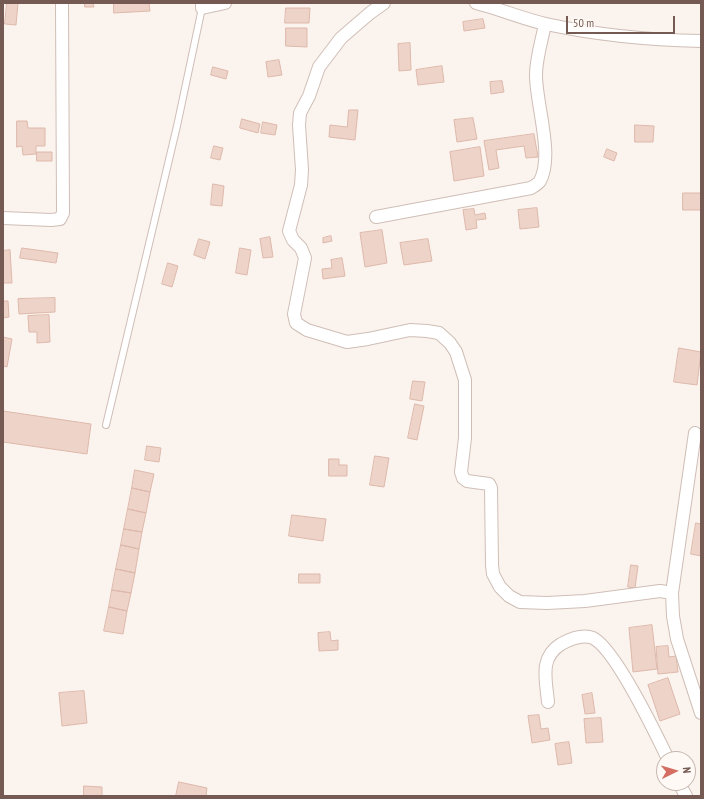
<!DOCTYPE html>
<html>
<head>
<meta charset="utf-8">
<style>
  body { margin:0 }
  #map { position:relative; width:704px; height:799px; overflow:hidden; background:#fbf4ee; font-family:"PT Sans Narrow",sans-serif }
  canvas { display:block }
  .frame { position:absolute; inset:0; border:4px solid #745a52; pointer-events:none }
  .north { position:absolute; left:656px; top:751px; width:40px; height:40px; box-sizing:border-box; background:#fef9f4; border:1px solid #c7b9b3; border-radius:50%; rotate:85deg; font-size:11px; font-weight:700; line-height:16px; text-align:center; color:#745a52 }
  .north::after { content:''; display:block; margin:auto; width:14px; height:18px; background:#d56e62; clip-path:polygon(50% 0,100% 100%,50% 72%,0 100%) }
  .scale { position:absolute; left:566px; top:16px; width:109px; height:18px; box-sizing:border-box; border:2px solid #745a52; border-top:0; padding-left:5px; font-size:12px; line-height:14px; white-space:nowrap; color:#745a52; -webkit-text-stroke:3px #fef9f4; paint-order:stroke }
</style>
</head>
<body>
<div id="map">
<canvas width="704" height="799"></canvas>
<div class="frame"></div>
<div class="north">N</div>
<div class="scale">50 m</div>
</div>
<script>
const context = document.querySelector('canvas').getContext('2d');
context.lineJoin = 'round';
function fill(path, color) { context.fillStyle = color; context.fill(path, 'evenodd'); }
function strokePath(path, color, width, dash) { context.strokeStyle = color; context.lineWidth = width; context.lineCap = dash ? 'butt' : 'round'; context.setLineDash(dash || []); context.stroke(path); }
const building = new Path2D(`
  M7,3H18L16,25L5,24Z
  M85,3H93L94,7H85Z
  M114,3H149L150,11L114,13Z
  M286,8H310L309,23H285Z
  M483,19L485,28L464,31L463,22Z
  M286,28H307V47L286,46Z
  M410,43L411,70L399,71L398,44Z
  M279,60L282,75L268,77L266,62Z
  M442,66L444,82L418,85L416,70Z
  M213,67L228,71L226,79L211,75Z
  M502,81L504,92L491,94L490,82Z
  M349,110H358L355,140L329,137L330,125L347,127Z
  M473,118L477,139L457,142L454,120Z
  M242,119L260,124L258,133L240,128Z
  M17,121H27L28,128H45V146H36V154L23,155L22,146L17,147Z
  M263,122L277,125L275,135L261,133Z
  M635,125L654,126L653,142H635Z
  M534,134L538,157L526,158L524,146L496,150L499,168L489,170L484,141Z
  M214,146L223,148L220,160L211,158Z
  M480,147L484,176L454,181L450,152Z
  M607,149L617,153L614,161L604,157Z
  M37,152H52V161H37Z
  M213,184L224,186L222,206L211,205Z
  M683,193H701V210H683Z
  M537,208L539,227L520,229L518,210Z
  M474,209L475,215L485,213L486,219L476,220L477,228L466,230L463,210Z
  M382,230L387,263L365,267L360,233Z
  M331,236L332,241L323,243V238Z
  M270,237L273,257L263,258L260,239Z
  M199,239L210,242L205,259L194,255Z
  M428,239L432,261L404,265L400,243Z
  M22,248L58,253L56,263L20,258Z
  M240,248L251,250L247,275L236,273Z
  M10,250L12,283H3V251Z
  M342,258L345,276L323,279L322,269L332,268L331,260Z
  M168,263L178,266L172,287L162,284Z
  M55,298V312L19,314L18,299Z
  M3,301H8L9,317L3,318Z
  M49,315L50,342L37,343V332H29L28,316Z
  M3,337L12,339L7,367L3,366Z
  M679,348L701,352L697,385L674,382Z
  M413,381L425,382L422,401L410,399Z
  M415,404L424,406L417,440L408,438Z
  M3,411L91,424L87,454L3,442Z
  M147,446L161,448L159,462L145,460Z
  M375,456L389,458L384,487L370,485Z
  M329,459H339V465H347V476H329Z
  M135,470L154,474L150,492L132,488Z
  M132,488L150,492L146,513L128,509Z
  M128,509L146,513L142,532L124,529Z
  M292,515L326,519L323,541L289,536Z
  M696,523L701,524V556L691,554Z
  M124,529L142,532L139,549L121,545Z
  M121,545L139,549L135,573L116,569Z
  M631,565L638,566L635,588L628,587Z
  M116,569L135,573L131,593L112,590Z
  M299,574H320V583H299Z
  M112,590L131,593L127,611L109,607Z
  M109,607L127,611L123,634L104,631Z
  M652,625L657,669L633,672L629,628Z
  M330,632L331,641L338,640V650L319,651L318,633Z
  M668,646L669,657L676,656L678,672L658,674L656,647Z
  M668,678L680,714L660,721L648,685Z
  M84,691L87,723L62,726L59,693Z
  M592,693L595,713L585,714L582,695Z
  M539,715L541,729L548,728L550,740L532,743L528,716Z
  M601,718L603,742L586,743L584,719Z
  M569,742L572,763L558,765L555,744Z
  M179,782L207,788L206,796H176Z
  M84,786L102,787V796H84Z`);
const service = new Path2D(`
  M106,425L177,126L202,8`);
const minor = new Path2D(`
  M202,3V8L225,3
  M384,3L370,13L341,38L319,67L309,96L300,113L299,125L302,170L301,185L289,231L293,240L301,248L305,258L294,314L296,323L307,330L347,342L368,339L410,330L427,331L439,333L450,343L456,352L465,380V438L461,472L463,478L467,481L489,484L491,488L492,565L493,574L500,587L509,596L520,602L547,603L585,601L660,591L672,593
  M476,3C500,9 523,19 546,24C597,35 649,40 701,41
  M376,217L531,188C534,186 538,184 540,181C554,155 536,105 536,75C536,58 542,40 545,24
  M3,218L51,220L60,219L63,213L62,3
  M695,433L672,593L673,616L677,639L701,713
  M548,702C546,679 539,658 561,644C570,639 583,634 593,638C615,649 656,734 668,759
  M679,783L686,796`);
fill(building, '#edd3c8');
strokePath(building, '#deb8ab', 1);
strokePath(service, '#cfbeb6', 8);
strokePath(minor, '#cfbeb6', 14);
strokePath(service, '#fff', 6);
strokePath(minor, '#fff', 12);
</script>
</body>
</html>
